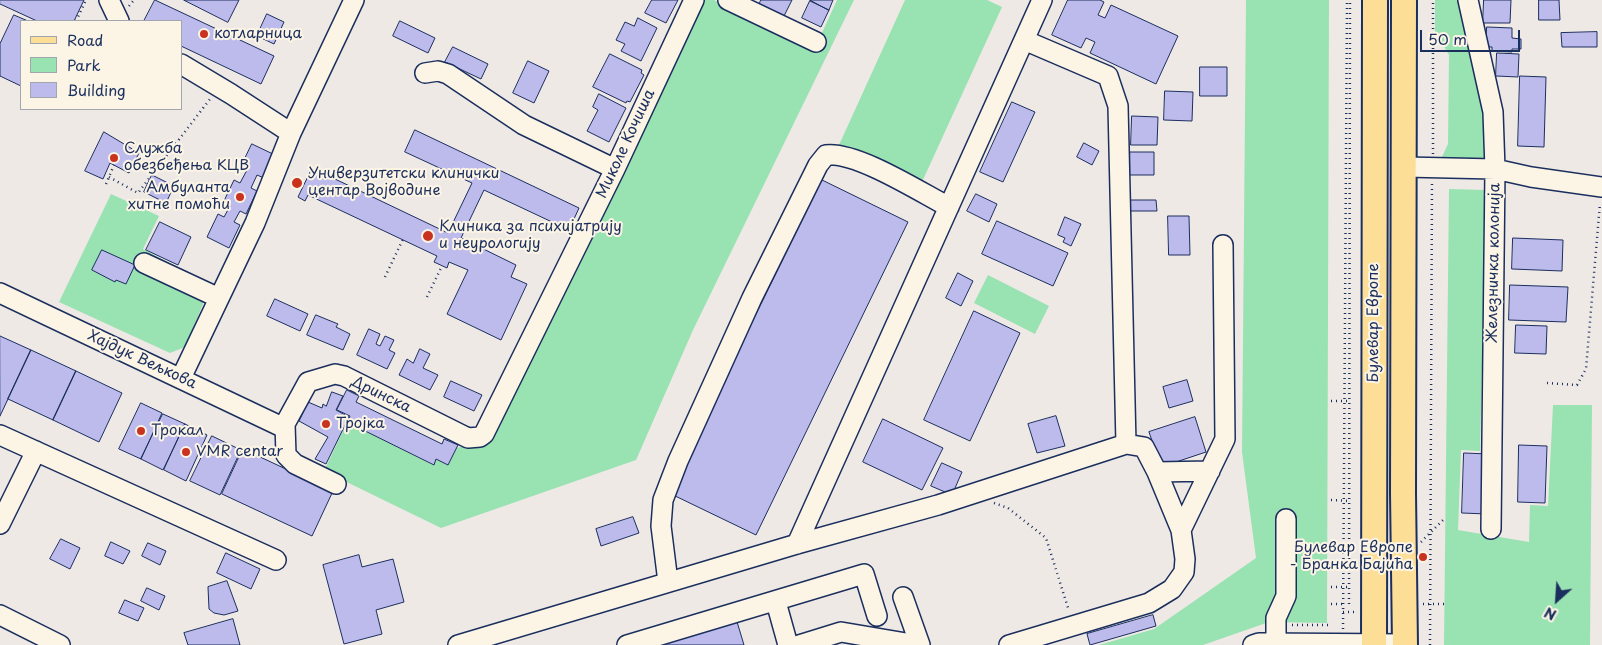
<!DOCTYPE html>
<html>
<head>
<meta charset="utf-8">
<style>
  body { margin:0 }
  #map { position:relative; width:1602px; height:645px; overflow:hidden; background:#efe9e6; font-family:"Playpen Sans",sans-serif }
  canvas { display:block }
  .legend { position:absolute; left:20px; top:20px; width:162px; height:90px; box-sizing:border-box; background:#fcf5e5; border:1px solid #a2a6af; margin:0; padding:6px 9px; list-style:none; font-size:15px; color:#1b2f5e }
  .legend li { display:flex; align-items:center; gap:10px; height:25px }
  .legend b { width:25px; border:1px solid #a2a6af }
  .north { position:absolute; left:1532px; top:575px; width:50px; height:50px; -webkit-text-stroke:4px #fcf5e5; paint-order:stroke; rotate:206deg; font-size:14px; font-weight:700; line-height:20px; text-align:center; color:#1b2f5e }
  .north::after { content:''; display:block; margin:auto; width:18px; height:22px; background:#1b2f5e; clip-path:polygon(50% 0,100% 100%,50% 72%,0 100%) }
  .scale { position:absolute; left:1420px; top:30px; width:100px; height:22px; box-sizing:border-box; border:2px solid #1b2f5e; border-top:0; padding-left:6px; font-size:15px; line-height:18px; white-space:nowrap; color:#1b2f5e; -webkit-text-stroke:4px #fcf5e5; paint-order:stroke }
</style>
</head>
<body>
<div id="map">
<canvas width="1602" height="645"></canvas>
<ul class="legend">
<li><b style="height:6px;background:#fdde96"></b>Road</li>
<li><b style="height:14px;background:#99e2b2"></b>Park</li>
<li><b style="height:14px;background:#bdbaec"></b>Building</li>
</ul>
<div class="north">N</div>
<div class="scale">50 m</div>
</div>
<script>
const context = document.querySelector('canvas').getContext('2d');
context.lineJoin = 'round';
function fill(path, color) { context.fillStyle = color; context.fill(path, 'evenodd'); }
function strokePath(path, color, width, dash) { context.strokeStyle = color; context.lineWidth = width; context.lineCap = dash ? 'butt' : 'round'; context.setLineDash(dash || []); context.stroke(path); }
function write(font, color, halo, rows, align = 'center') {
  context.font = font + ' "Playpen Sans",sans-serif'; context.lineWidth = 4; context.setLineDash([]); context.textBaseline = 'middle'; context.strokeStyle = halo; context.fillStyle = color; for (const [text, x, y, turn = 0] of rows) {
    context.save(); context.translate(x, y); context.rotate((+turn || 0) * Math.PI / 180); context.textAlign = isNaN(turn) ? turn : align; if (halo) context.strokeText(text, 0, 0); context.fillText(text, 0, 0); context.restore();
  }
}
const green = new Path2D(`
  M705,0H714L815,48L837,0H854L693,330L636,460L441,528L324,471L347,422L433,465C444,445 461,447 480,446Z
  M905,0H987L1002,7L922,182L839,145Z
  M1246,0H1329L1327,623L1269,622L1203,645H1099L1154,629L1256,558L1242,452Z
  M1435,0H1460L1486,114L1487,164L1440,161L1448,144L1449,55L1435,31Z
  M1449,189L1486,190L1480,451L1461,450L1458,530L1529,542L1530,505L1548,506L1553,405H1592L1590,645H1444Z
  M111,194L159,216L143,249L211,285L185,347L170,353L59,302Z
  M988,275L1049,306L1035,334L974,303Z`);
const building = new Path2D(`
  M0,0H84L74,21H37L0,4Z
  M155,0L274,56L261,84L181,46V21H144Z
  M184,0H239L228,22Z
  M652,0H678L666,23L645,13Z
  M761,0H792L782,20L758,8Z
  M810,0H833L829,10Z
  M1068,0H1100L1104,2L1098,15L1105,18L1111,5L1178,36L1156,84L1090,53L1095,42L1086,38L1081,48L1052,35Z
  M1484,0H1511L1510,23H1483Z
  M1539,0H1559L1560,20H1539Z
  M810,1L829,10L821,27L802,18Z
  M267,14L284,22L274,44L257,36Z
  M14,15L28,21H21V86L0,76V44Z
  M638,18L657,28L641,61L621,51L625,44L616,40L625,22L634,26Z
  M400,21L435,38L428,53L393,36Z
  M1487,27L1512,28V38L1521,39V49H1512V52L1492,51V47H1486Z
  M1597,32V47H1562L1561,33Z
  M453,47L488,64L481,79L445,62Z
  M1497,53L1519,54L1518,77L1496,76Z
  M610,54L642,70L641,73L644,75L630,102L627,101L626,103L593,87Z
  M528,61L549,71L534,103L513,93Z
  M1200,67H1227V96H1200Z
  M1520,76L1546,77L1544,147L1518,146Z
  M1165,91L1193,92L1192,121L1164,120Z
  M599,94L626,108L609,142L587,131L598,110L593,107Z
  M1012,102L1035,112L1003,182L980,172Z
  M1132,116L1158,117L1157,145H1131Z
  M415,130L579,208L569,230L484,190L461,238L516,265L511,277L527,284L501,340L447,314L468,270L449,262L447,268L434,262L437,256L308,195L305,201L298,197L312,168L448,233L472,183L405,152Z
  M104,132L139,153L129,173L110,163L103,179L85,171Z
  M1084,143L1099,151L1092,165L1077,157Z
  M252,144L275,155L264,178L257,175L251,188L257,191L246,214L240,211L234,222L240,225L229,248L207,237L218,214L224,217L230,206L223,203L234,180L240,183L247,170L241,167Z
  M1130,152H1154V175H1130Z
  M152,175L174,186L166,203L144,192Z
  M822,180L908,222L756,535L669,493Z
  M976,194L997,204L989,222L967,211Z
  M1127,200H1156L1157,211H1127Z
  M1168,216H1189L1190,255H1169Z
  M1065,217L1081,224L1071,246L1063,242L1065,238L1058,235Z
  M997,221L1068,253L1053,286L982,254Z
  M160,222L191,237L178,265L146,250Z
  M1513,238L1563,240L1562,271L1512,269Z
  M102,250L135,265L126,284L116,280L115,282L92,270Z
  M958,273L973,281L961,306L946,298Z
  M1510,285L1568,287L1566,322L1509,320Z
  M275,299L308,314L300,331L267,316Z
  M974,311L1020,333L970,441L924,420Z
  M316,315L338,324L336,327L350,334L343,350L307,335Z
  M1516,325L1547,326L1546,354L1515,353Z
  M369,329L380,334L376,344L380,346L385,336L394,340L389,350L395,353L387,369L357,355Z
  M0,336L31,350L0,416Z
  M420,349L430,354L423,368L438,375L430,390L399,375L407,359L413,363Z
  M31,350L76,371L53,420L8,399Z
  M76,371L122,393L99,442L53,420Z
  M1187,380L1193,401L1169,408L1163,387Z
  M451,381L482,395L474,411L444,397Z
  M347,390L359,396L356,402L442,444L444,439L458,445L448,465L436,459L434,465L347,422L350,416L337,410Z
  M332,392L343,396L336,410L349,417L326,464L315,459L328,437L299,421L308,402L322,408L323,404L326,406Z
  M141,403L162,413L141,459L119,449Z
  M163,414L185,424L163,470L141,459Z
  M1056,416L1065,446L1037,453L1028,424Z
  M1195,417L1206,452L1161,467L1149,432Z
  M883,419L943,448L922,490L863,462Z
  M185,424L207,435L186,481L164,470Z
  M212,436L241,450L220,495L190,481Z
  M1519,445L1547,446L1545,503L1518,502Z
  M243,449L333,491L312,536L222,494Z
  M1464,453L1489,454L1487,514L1462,513Z
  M942,463L962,472L952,495L931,486Z
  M633,517L639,533L601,546L596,529Z
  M61,539L80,548L70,569L50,559Z
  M111,542L130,551L123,564L105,556Z
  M148,543L166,551L160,565L142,556Z
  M226,553L260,569L251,589L217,573Z
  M359,555L362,567L393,559L404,602L376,610L382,634L344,644L323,565Z
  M227,581L238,611L224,615L214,613L209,609L208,587Z
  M147,588L165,596L159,610L141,601Z
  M125,600L144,608L138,621L119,613Z
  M735,615L744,645H639Z
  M1153,615L1156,626L1090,645L1087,634Z
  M233,619L240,645H188L184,633Z`);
const path = new Path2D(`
  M129,6L134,0
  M76,21L86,0
  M1433,154V0
  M109,177L138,193L210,99
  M106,184L114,165
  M385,277L403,239
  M427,297L442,266
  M1547,383L1577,385L1586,369L1600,203
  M1331,401H1349
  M1331,500L1349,501
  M994,503L1008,508L1046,538L1069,611
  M1421,542L1444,519
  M1331,587H1349
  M1331,604H1344
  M1349,604L1350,0
  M1423,604H1444
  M1343,612H1357
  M1292,625H1331
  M1343,629L1347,0
  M1430,645L1432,182`);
const minor = new Path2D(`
  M109,0L119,21
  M728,0L816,42
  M1468,0L1493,112L1495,169L1491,529
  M1024,40L1108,76L1118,106L1126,444
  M181,64L231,94L291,133
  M425,73L438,71L448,74L524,125L615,169
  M1405,167L1495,169L1531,177L1602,187
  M144,263L219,298
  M0,293L280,426L285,424
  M181,378L255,223L291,133L354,0
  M0,435L276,560
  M1157,472L1210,471
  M336,484L295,464L286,455L285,424L308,382L335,374L344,376L468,438L480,437L484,434L615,169L694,0
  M0,524L36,451
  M1181,530L1225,439L1223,245
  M797,544L1042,0
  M668,582L661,526L663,500L678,461L752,298L818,165L826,155C856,151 920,192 949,207
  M903,597L920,645
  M776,602L788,645
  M0,615L60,645
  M1276,643V618L1286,596V519
  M458,645L797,544L938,505L1126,444L1144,447L1157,472L1181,530L1185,559L1184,572L1172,589L1149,603L1009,645
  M627,645L864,574L877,616
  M799,645L841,632L918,645
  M1253,645L1259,643L1405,644`);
const major = new Path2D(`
  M1404,0L1403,493L1405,645
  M1374,645L1375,0`);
const markers = [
  [204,34,5,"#c8321e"],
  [114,158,5,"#c8321e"],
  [297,183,6,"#c8321e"],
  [240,197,5,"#c8321e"],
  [428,236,6,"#c8321e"],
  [326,424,5,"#c8321e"],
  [141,431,5,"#c8321e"],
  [186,452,5,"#c8321e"],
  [1423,557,5,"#c8321e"]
];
const poiNames = [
  ["котларница",214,34],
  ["Служба",124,149],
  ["обезбеђења КЦВ",124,166],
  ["Универзитетски клинички",308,174],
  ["центар Војводине",308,191],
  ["Амбуланта",230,188,"right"],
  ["хитне помоћи",230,205,"right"],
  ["Клиника за психијатрију",439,227],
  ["и неурологију",439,244],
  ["Тројка",336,424],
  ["Трокал",151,431],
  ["VMR centar",196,452],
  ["Булевар Европе",1413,548,"right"],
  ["- Бранка Бајића",1413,565,"right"]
];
const streetNames = [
  ["Миколе Кочиша",626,144,-65],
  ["Железничка колонија",1494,263,-89],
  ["Булевар Европе",1374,323,-90],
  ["Хајдук Вељкова",142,360,25],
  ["Дринска",381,395,26]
];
fill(green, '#99e2b2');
fill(building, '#bdbaec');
strokePath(building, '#1b2f5e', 1);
strokePath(minor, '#1b2f5e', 22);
strokePath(major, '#1b2f5e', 28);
strokePath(path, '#1b2f5e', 2.5, [1, 4]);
strokePath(minor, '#fcf5e5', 19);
strokePath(major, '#fdde96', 24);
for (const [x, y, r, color] of markers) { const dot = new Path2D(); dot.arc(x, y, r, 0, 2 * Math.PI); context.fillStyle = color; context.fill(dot); strokePath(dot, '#fcf5e5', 2); }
write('15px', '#1b2f5e', '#fcf5e5', poiNames, 'left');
write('15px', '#1b2f5e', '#fcf5e5', streetNames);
</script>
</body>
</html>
